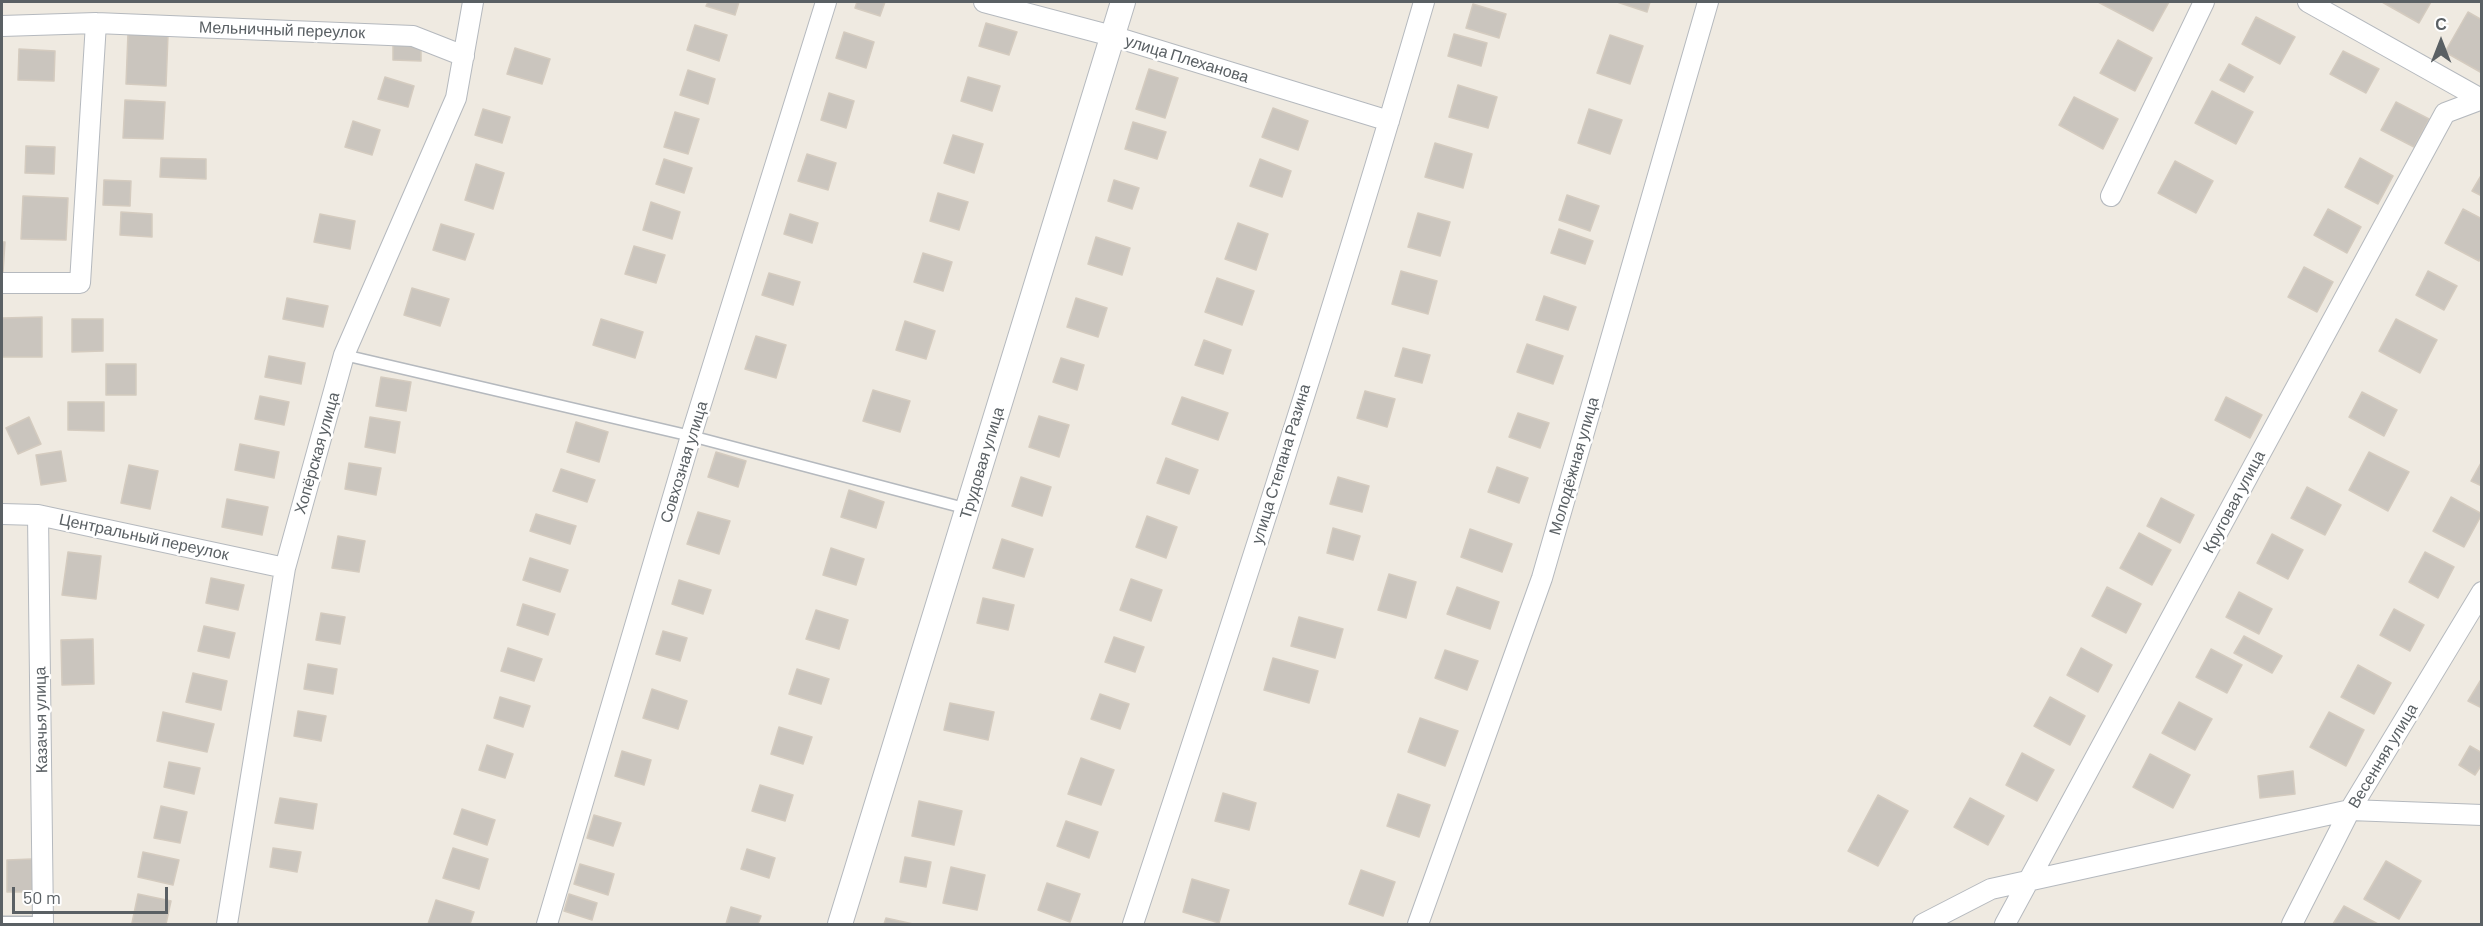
<!DOCTYPE html>
<html>
<head>
<meta charset="utf-8">
<style>
  body { margin:0 }
  #map { position:relative; width:2483px; height:926px; overflow:hidden; background:#efeae1; font-family:Barlow,sans-serif }
  canvas { display:block }
  .frame { position:absolute; inset:0; border:3px solid #5a6064; pointer-events:none }
  .north { position:absolute; left:2411px; top:12px; width:60px; height:60px; -webkit-text-stroke:4px #fff; paint-order:stroke; rotate:0deg; font-size:16px; font-weight:700; line-height:24px; text-align:center; color:#5a6064 }
  .north::after { content:''; display:block; margin:auto; width:21px; height:27px; background:#5a6064; clip-path:polygon(50% 0,100% 100%,50% 72%,0 100%) }
  .scale { position:absolute; left:12px; top:887px; width:156px; height:27px; box-sizing:border-box; border:3px solid #5a6064; border-top:0; padding-left:8px; font-size:18px; line-height:21px; white-space:nowrap; color:#5a6064; -webkit-text-stroke:4px #fff; paint-order:stroke }
</style>
</head>
<body>
<div id="map">
<canvas width="2483" height="926"></canvas>
<div class="frame"></div>
<div class="north">С</div>
<div class="scale">50 m</div>
</div>
<script>
const context = document.querySelector('canvas').getContext('2d');
context.lineJoin = 'round';
function fill(path, color) { context.fillStyle = color; context.fill(path, 'evenodd'); }
function strokePath(path, color, width, dash) { context.strokeStyle = color; context.lineWidth = width; context.lineCap = dash ? 'butt' : 'round'; context.setLineDash(dash || []); context.stroke(path); }
function write(font, color, halo, rows, align = 'center') {
  context.font = font + ' Barlow,sans-serif'; context.lineWidth = 5; context.setLineDash([]); context.textBaseline = 'middle'; context.strokeStyle = halo; context.fillStyle = color; for (const [text, x, y, turn = 0] of rows) {
    context.save(); context.translate(x, y); context.rotate((+turn || 0) * Math.PI / 180); context.textAlign = isNaN(turn) ? turn : align; if (halo) context.strokeText(text, 0, 0); context.fillText(text, 0, 0); context.restore();
  }
}
const building = new Path2D(`
  M708,2H739L735,15L706,6Z
  M857,2H885L880,16L855,8Z
  M1617,2H1650L1647,12Z
  M2098,2H2169L2153,31Z
  M2382,2H2431L2419,23Z
  M1473,4L1506,14L1499,38L1466,28Z
  M2468,12L2482,20V73L2445,52Z
  M2256,17L2295,37L2280,64L2242,44Z
  M986,23L1017,32L1009,55L979,46Z
  M695,25L727,35L719,61L687,50Z
  M844,32L874,42L866,68L836,58Z
  M128,33L168,35L166,86L126,84Z
  M1454,34L1487,43L1481,66L1448,56Z
  M1610,35L1643,46L1630,84L1597,73Z
  M2118,40L2152,58L2135,91L2100,73Z
  M393,43H421V61L393,60Z
  M515,48L550,59L542,84L507,74Z
  M19,49L55,51L54,81L18,80Z
  M2343,51L2379,69L2366,93L2330,74Z
  M2229,64L2253,77L2244,92L2220,80Z
  M1149,69L1178,78L1165,118L1136,109Z
  M688,70L715,79L708,104L680,95Z
  M385,77L414,86L408,107L378,99Z
  M968,77L1000,86L992,111L961,101Z
  M1458,85L1497,97L1488,128L1449,117Z
  M2212,91L2253,112L2236,144L2195,123Z
  M829,93L854,101L846,128L821,120Z
  M2074,97L2118,119L2103,149L2059,125Z
  M125,100L165,102L163,139L123,138Z
  M2396,102L2429,119L2414,147L2381,130Z
  M1273,108L1308,121L1298,150L1262,137Z
  M483,109L510,117L502,143L475,135Z
  M1589,109L1622,120L1610,154L1578,143Z
  M675,112L699,119L688,154L664,147Z
  M353,121L380,130L372,155L345,147Z
  M1133,122L1166,132L1157,159L1125,149Z
  M953,135L983,144L974,173L944,163Z
  M1435,143L1472,154L1463,188L1425,177Z
  M26,146L55,147L54,174L25,173Z
  M807,154L836,163L828,190L798,181Z
  M161,158L206,159V179L160,177Z
  M2360,158L2393,176L2378,204L2345,187Z
  M664,159L692,168L684,193L656,184Z
  M1260,159L1291,171L1282,197L1250,186Z
  M2175,161L2213,181L2196,213L2158,193Z
  M476,164L504,173L493,209L465,200Z
  M2482,174V196L2472,191Z
  M104,180L131,181L130,206L103,205Z
  M1114,180L1139,188L1132,209L1108,201Z
  M938,193L968,202L959,230L930,221Z
  M1567,195L1599,206L1590,231L1559,220Z
  M23,196L68,198L66,240L21,239Z
  M651,202L680,212L672,239L643,230Z
  M2328,209L2361,227L2347,253L2314,235Z
  M2463,209L2482,219V256L2479,261L2445,243Z
  M121,212L152,214V237L120,235Z
  M1418,213L1450,222L1440,256L1408,247Z
  M320,214L355,221L350,249L314,242Z
  M790,214L818,223L812,243L784,234Z
  M1238,223L1268,234L1256,270L1225,259Z
  M441,224L474,234L465,260L433,250Z
  M1559,229L1593,241L1585,264L1551,253Z
  M1096,237L1130,248L1122,275L1088,264Z
  M2,242H5L3,272H2Z
  M634,246L665,255L656,283L625,274Z
  M923,253L952,262L943,291L914,282Z
  M2304,267L2333,282L2317,312L2288,297Z
  M1401,271L1437,281L1428,314L1392,304Z
  M2428,271L2457,286L2444,310L2416,295Z
  M769,273L800,282L793,305L762,295Z
  M1217,278L1254,291L1242,325L1205,312Z
  M412,288L449,299L440,326L404,315Z
  M1544,296L1576,307L1568,330L1536,320Z
  M287,298L328,306L323,327L283,319Z
  M1076,298L1107,308L1098,337L1067,327Z
  M42,317V357H2V318Z
  M72,319H103V351L72,352Z
  M601,319L643,332L635,358L593,345Z
  M2396,319L2437,340L2420,373L2379,351Z
  M905,321L935,331L926,359L896,350Z
  M756,336L786,345L776,378L745,369Z
  M1204,340L1231,350L1223,374L1195,365Z
  M1527,344L1563,356L1553,384L1517,372Z
  M1403,348L1430,355L1422,383L1395,376Z
  M269,356L305,363L301,384L265,377Z
  M1061,358L1084,365L1077,390L1053,382Z
  M106,364H136V395H106Z
  M381,377L411,382L406,411L376,406Z
  M873,390L910,401L900,432L863,421Z
  M1365,391L1395,399L1387,427L1357,418Z
  M2362,392L2397,410L2384,436L2349,417Z
  M260,396L289,402L284,425L255,419Z
  M1182,397L1228,413L1218,440L1172,424Z
  M2226,397L2262,415L2250,438L2215,420Z
  M68,402H104V431L68,430Z
  M1518,413L1549,423L1540,448L1509,437Z
  M1039,416L1069,425L1059,457L1029,447Z
  M29,417L41,444L18,454L6,428Z
  M370,417L400,422L395,453L365,447Z
  M576,422L608,432L599,462L567,452Z
  M240,444L279,452L274,478L235,470Z
  M61,451L66,481L41,485L36,455Z
  M716,452L746,461L738,487L708,477Z
  M2369,452L2409,472L2388,511L2349,490Z
  M1166,458L1198,470L1189,494L1157,483Z
  M2482,461V486L2471,481Z
  M349,463L381,468L376,495L345,489Z
  M129,465L158,471L150,509L121,503Z
  M1497,467L1528,478L1519,503L1488,492Z
  M561,469L595,480L587,502L553,491Z
  M1021,477L1051,487L1042,516L1012,506Z
  M1338,477L1369,486L1362,512L1330,504Z
  M2307,487L2341,505L2325,535L2291,518Z
  M849,490L884,502L876,528L841,517Z
  M2451,497L2482,514L2464,547L2433,531Z
  M2161,498L2194,515L2180,543L2147,526Z
  M227,499L268,507L262,535L222,527Z
  M698,512L730,521L719,554L687,544Z
  M536,514L576,526L570,544L530,531Z
  M1147,516L1177,527L1166,558L1136,547Z
  M1333,528L1360,536L1353,560L1327,553Z
  M1470,529L1512,544L1502,572L1461,557Z
  M2139,533L2171,550L2152,585L2120,568Z
  M2272,534L2303,550L2288,579L2257,563Z
  M338,536L365,541L359,572L332,568Z
  M1002,539L1033,549L1024,577L993,568Z
  M831,548L864,559L856,585L823,575Z
  M68,552L101,556L96,599L62,595Z
  M2425,552L2454,567L2438,598L2409,582Z
  M530,558L568,570L560,592L523,580Z
  M1389,574L1416,582L1406,618L1378,610Z
  M211,578L244,585L238,610L206,603Z
  M1131,579L1162,590L1151,621L1120,610Z
  M679,580L711,590L703,614L672,604Z
  M1457,587L1499,602L1490,629L1447,614Z
  M2107,587L2141,604L2126,633L2092,616Z
  M2239,592L2272,609L2259,634L2226,617Z
  M983,598L1014,605L1008,630L977,623Z
  M523,604L555,614L548,635L517,625Z
  M2394,609L2424,625L2410,651L2380,635Z
  M816,610L848,620L839,649L806,639Z
  M321,613L345,617L340,644L316,640Z
  M1299,617L1343,629L1335,658L1291,646Z
  M204,626L235,633L229,658L198,651Z
  M663,631L687,638L680,661L656,654Z
  M2244,636L2282,656L2272,673L2234,653Z
  M1114,637L1144,647L1135,672L1105,662Z
  M93,639L94,684L62,685L61,640Z
  M508,648L542,659L534,681L501,671Z
  M2081,648L2112,665L2098,692L2067,675Z
  M2211,649L2242,665L2227,693L2196,677Z
  M1445,650L1478,661L1467,690L1435,678Z
  M1273,658L1318,671L1309,703L1264,690Z
  M308,664L337,669L333,694L304,689Z
  M2358,665L2391,683L2374,714L2341,697Z
  M797,669L829,679L821,704L789,694Z
  M193,673L227,681L221,710L186,702Z
  M2482,678V708L2468,701Z
  M652,689L687,701L678,729L643,718Z
  M1100,694L1129,704L1120,729L1091,719Z
  M500,697L530,706L523,727L494,718Z
  M2050,697L2085,716L2070,745L2034,726Z
  M2179,702L2212,719L2195,750L2162,733Z
  M950,703L994,712L988,740L944,730Z
  M298,711L326,716L321,741L294,736Z
  M163,712L214,724L207,752L157,741Z
  M2329,712L2364,730L2346,766L2310,747Z
  M1420,718L1458,731L1445,766L1408,752Z
  M779,727L812,737L803,764L771,754Z
  M487,745L513,754L505,778L479,770Z
  M2470,746L2482,753V764L2475,775L2459,765Z
  M622,751L651,760L644,785L615,776Z
  M2022,753L2054,770L2037,801L2006,785Z
  M2150,754L2190,775L2173,808L2133,787Z
  M1081,758L1114,770L1101,805L1068,794Z
  M169,762L200,768L194,794L164,787Z
  M2293,771L2295,794L2260,798L2258,776Z
  M760,785L793,795L785,821L752,811Z
  M1223,793L1256,803L1249,830L1215,821Z
  M1398,794L1430,805L1419,837L1387,826Z
  M1878,795L1908,811L1878,866L1848,851Z
  M280,798L317,804L313,829L275,823Z
  M1970,798L2004,816L1988,845L1954,827Z
  M919,801L962,811L954,845L912,836Z
  M161,806L187,812L180,843L154,838Z
  M462,809L495,820L487,845L454,834Z
  M594,815L621,823L613,846L587,838Z
  M1066,821L1098,832L1089,858L1057,846Z
  M273,848L301,852L297,872L270,867Z
  M453,848L488,859L479,889L443,878Z
  M747,849L775,858L769,878L741,869Z
  M143,852L179,860L173,885L138,877Z
  M905,857L931,862L926,887L900,882Z
  M32,859L33,892H7V860Z
  M2386,861L2421,881L2399,919L2364,899Z
  M580,864L614,874L608,895L574,884Z
  M951,867L985,875L977,910L943,903Z
  M1361,870L1395,882L1383,916L1349,904Z
  M1192,879L1229,890L1219,923L1183,912Z
  M1047,883L1080,894L1070,922L1038,910Z
  M138,894L171,901L166,924L132,923Z
  M569,894L597,903L592,920L564,911Z
  M436,900L474,912L470,924H428Z
  M2344,906L2378,924H2333Z
  M731,907L761,916L758,924H726Z
  M886,918L913,924H884Z`);
const service = new Path2D(`
  M344,355L691,436L968,509
  M2,922H43`);
const minor = new Path2D(`
  M984,2L1112,36L1389,121
  M2308,2L2481,99
  M2,26L96,23L413,36L464,56
  M2111,196L2204,2
  M2,283H80L96,23
  M2,514L38,515L285,568
  M38,515L43,924
  M227,924L285,568L344,355L456,98L473,2
  M547,924L691,436L826,2
  M1133,924C1234,618 1334,311 1424,2
  M1418,924L1542,578L1708,2
  M1923,924L1991,889L2350,810L2482,815
  M2005,924L2445,113L2482,99
  M2292,924L2350,810L2482,592`);
const tertiary = new Path2D(`
  M840,924L1123,2`);
const streetNames = [
  ["Мельничный переулок",282,30,2],
  ["улица Плеханова",1187,59,17],
  ["Хопёрская улица",317,453,-74],
  ["Совхозная улица",684,462,-73],
  ["Трудовая улица",982,463,-73],
  ["улица Степана Разина",1281,464,-73],
  ["Молодёжная улица",1574,466,-74],
  ["Круговая улица",2234,502,-62],
  ["Центральный переулок",144,537,12],
  ["Казачья улица",41,720,-91],
  ["Весенняя улица",2383,756,-59]
];
fill(building, '#cac5be');
strokePath(building, '#d4cbbf', 1.5);
strokePath(service, '#b5b9be', 13);
strokePath(minor, '#b5b9be', 22);
strokePath(tertiary, '#b5b9be', 26);
strokePath(service, '#fff', 10);
strokePath(minor, '#fff', 20);
strokePath(tertiary, '#fff', 24);
write('16px', '#5a6064', '#fff', streetNames);
</script>
</body>
</html>
